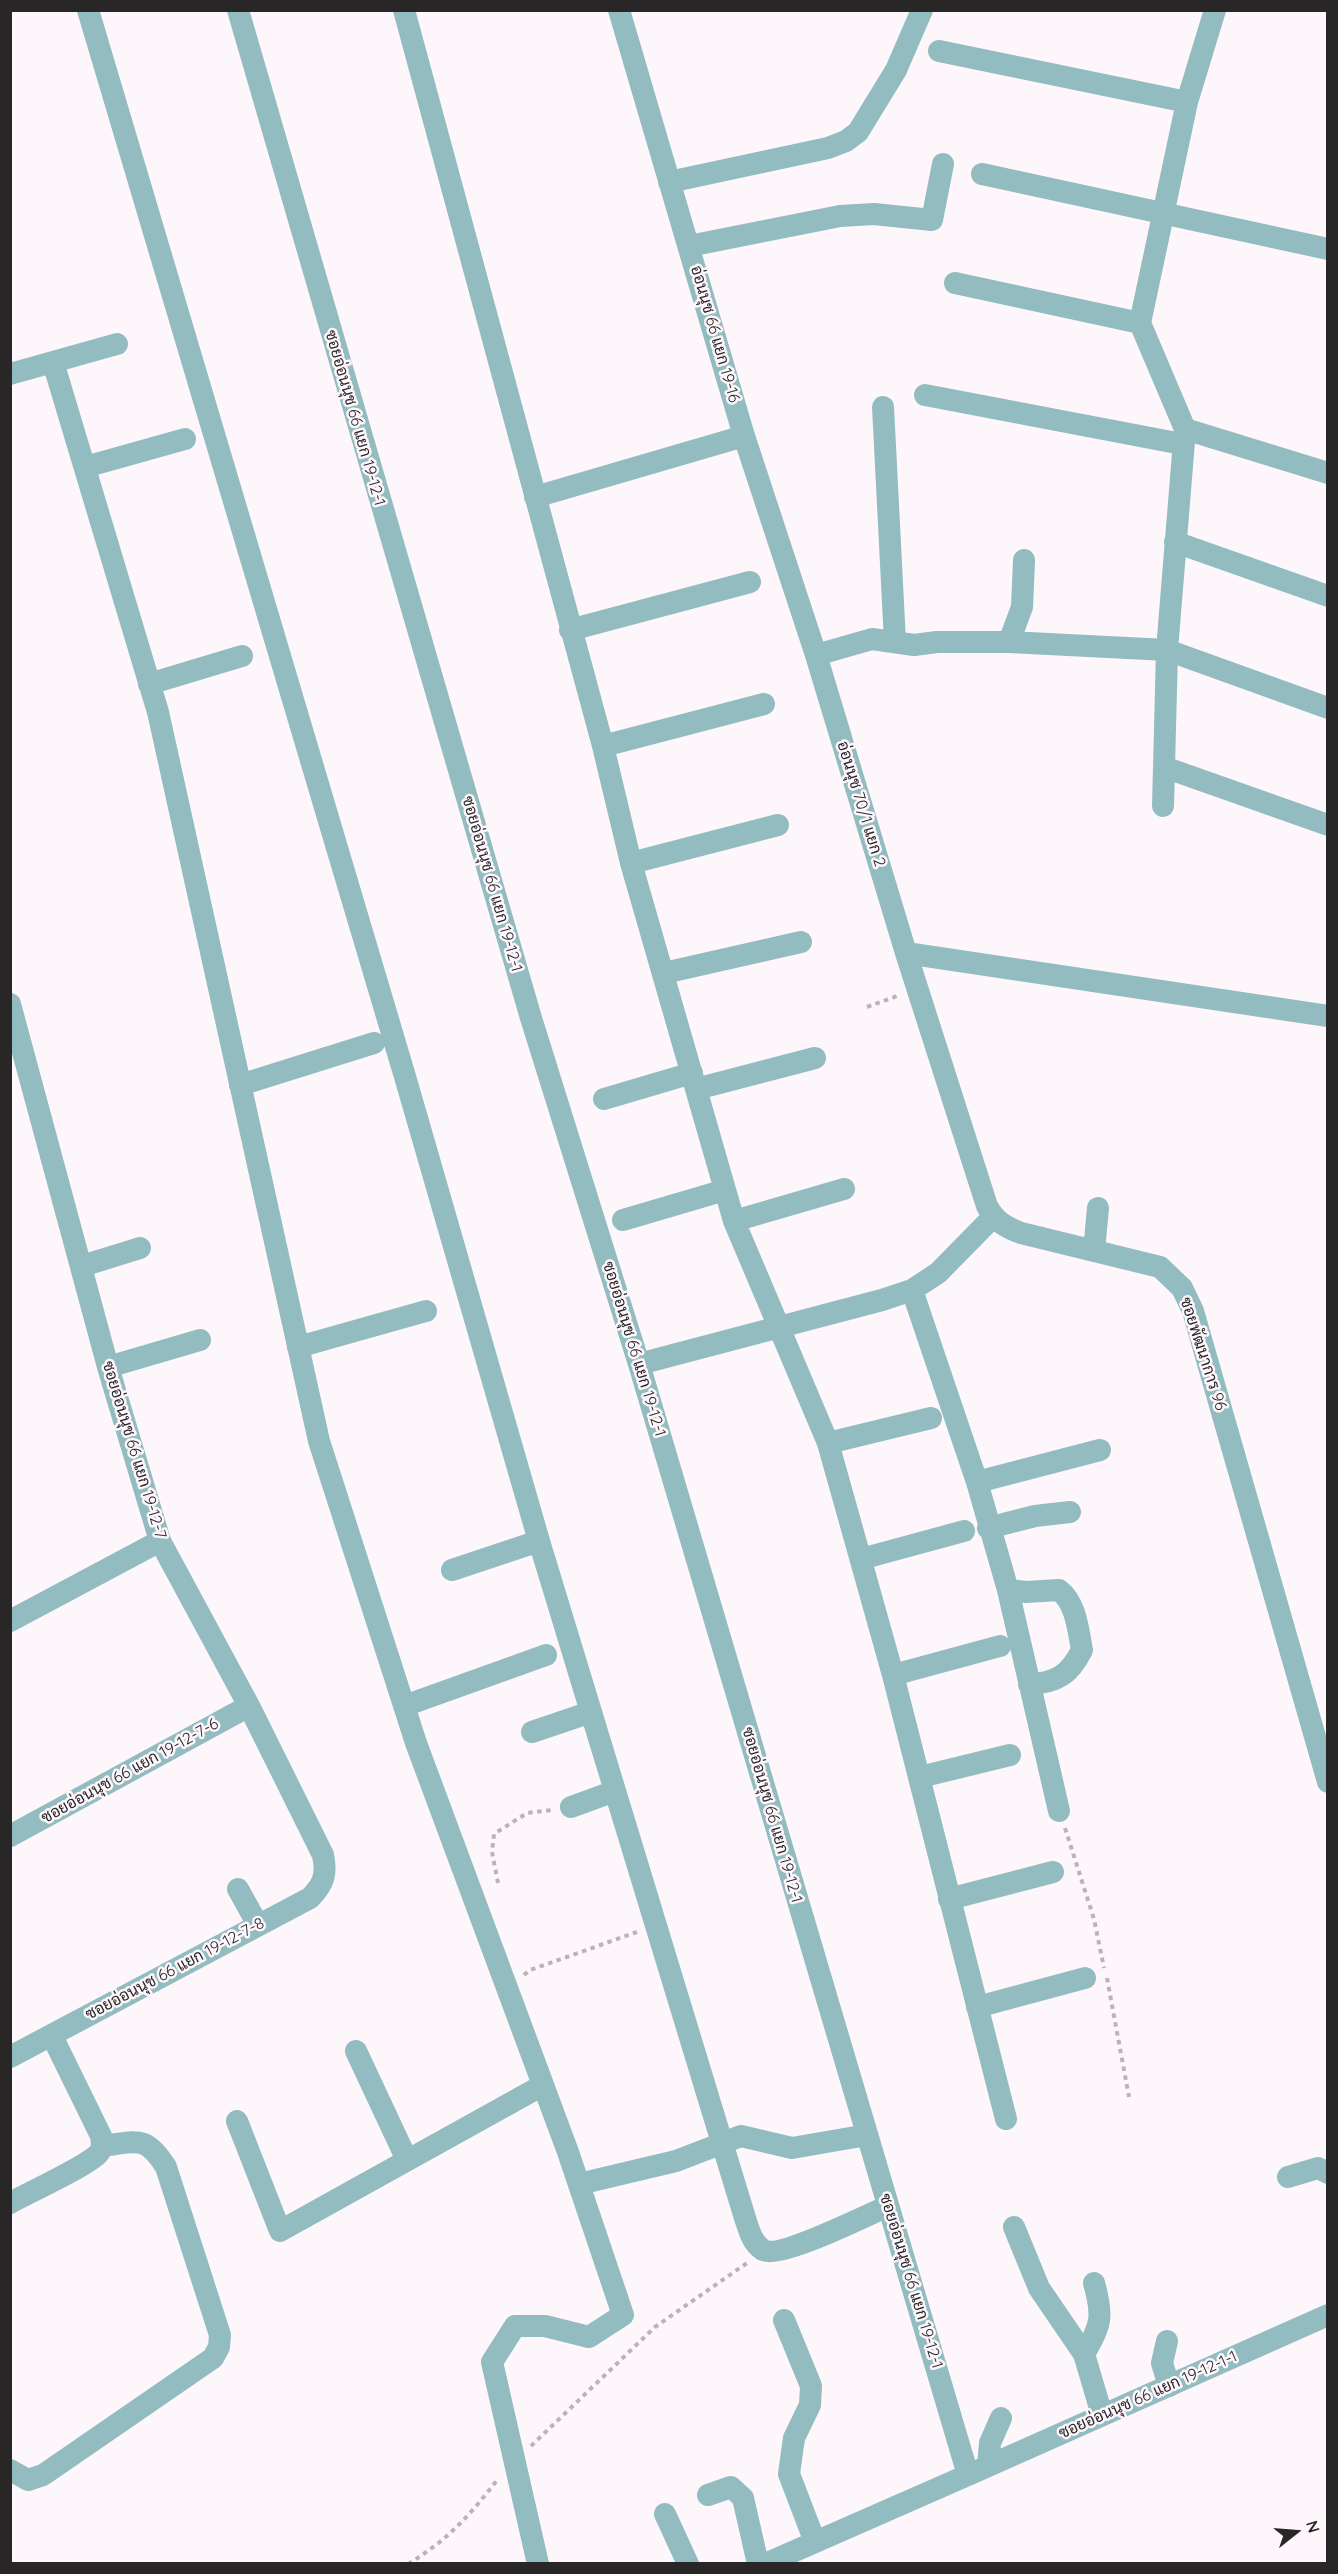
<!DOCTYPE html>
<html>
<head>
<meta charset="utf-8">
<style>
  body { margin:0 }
  #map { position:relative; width:1338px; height:2574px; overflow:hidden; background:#fdf6fb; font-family:Quicksand,sans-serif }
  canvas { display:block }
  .frame { position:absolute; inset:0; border:12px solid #292628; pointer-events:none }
  .north { position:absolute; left:1266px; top:2502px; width:60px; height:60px; -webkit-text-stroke:4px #fdf6fb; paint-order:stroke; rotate:73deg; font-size:16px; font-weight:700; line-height:24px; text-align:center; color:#292628 }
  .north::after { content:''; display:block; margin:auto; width:21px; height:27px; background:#292628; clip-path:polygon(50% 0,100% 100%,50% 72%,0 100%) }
</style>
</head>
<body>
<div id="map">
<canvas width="1338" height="2574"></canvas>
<div class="frame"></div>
<div class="north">N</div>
</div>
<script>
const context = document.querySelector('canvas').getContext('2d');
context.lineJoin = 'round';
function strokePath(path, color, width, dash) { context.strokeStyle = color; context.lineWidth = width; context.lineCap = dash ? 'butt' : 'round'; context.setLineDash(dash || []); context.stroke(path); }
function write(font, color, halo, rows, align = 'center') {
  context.font = font + ' Quicksand,Sarabun,sans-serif'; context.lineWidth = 5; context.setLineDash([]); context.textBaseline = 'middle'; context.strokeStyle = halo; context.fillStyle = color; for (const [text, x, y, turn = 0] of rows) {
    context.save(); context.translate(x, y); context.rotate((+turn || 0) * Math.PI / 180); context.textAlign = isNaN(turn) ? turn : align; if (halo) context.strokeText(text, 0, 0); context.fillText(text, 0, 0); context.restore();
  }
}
const path = new Path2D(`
  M867,1007L900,995
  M1065,1828L1094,1919L1104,1968
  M498,1883L492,1852L494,1834L527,1813L553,1810
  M524,1975L530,1970L637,1932
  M1107,1978L1129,2097
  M531,2446L655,2327L747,2263
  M408,2564C448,2540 470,2515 498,2479`);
const minor = new Path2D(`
  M88,10L406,1080L539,1541L745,2218C749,2230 752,2243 763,2250C780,2259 867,2215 888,2206
  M238,10L531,1018L639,1364L968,2475L765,2564
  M404,10L603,746L631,863L734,1221L828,1443L893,1675L1006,2119
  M619,10L744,436L816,655L906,953L987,1206C995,1221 1005,1227 1021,1233L1160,1267L1182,1288L1193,1311L1328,1782
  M939,51L1187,102
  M982,174L1328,249
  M669,182L828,148L846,141L858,132L896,70L922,10
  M689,246L840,216L874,214L932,220L943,164
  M955,283L1140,323
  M53,362L158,712L319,1441L416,1743L568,2152L623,2315L589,2337L545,2326H515L492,2362L538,2564
  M10,374L117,344
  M925,395L1182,444
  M883,407L895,642
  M1185,429L1328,473
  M85,467L185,439
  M535,497L744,436
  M1175,542L1328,596
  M570,630L750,582
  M1009,642L1022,607L1024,560
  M816,655L872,639L914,645L937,642H1009L1167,650L1185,429L1140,323L1187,102L1215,10
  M149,684L242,656
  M603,746L764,704
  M1164,767L1328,825
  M1163,806L1167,650L1328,708
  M631,863L778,825
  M906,953L1328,1016
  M664,973L801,942
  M10,1004L108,1367L160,1541L249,1706L323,1855C327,1874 324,1884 310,1898L10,2057
  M240,1085L374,1043
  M696,1089L815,1058
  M604,1099L692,1073
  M623,1220L725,1190
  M734,1221L844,1189
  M1094,1251L1098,1208
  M82,1266L140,1248
  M912,1290L977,1482L1008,1590L1059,1811
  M298,1347L426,1311
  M639,1364L882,1300L912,1290L938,1273L993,1217
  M108,1367L200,1340
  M828,1443L931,1418
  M977,1482L1100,1450
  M988,1528L1035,1516L1070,1512
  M861,1559L964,1531
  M452,1570L539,1541
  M1008,1590L1026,1592L1059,1590C1076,1603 1078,1629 1082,1650C1070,1674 1057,1683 1029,1684
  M10,1621L160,1541
  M893,1675L1000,1646
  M404,1706L546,1655
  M532,1732L591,1712
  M920,1777L1010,1755
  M571,1807L615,1791
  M10,1836L249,1706
  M238,1889L258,1925
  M949,1899L1053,1872
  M977,2007L1085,1978
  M356,2051L407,2160
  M237,2121L280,2231L543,2085
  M1288,2177L1318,2168L1328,2173
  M579,2184L676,2161L741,2136L792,2148L867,2135
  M10,2203C30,2192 85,2167 98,2154C103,2149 102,2142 101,2136L52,2036
  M1014,2227L1039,2288L1084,2354L1102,2415
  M784,2320L811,2386L810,2405L794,2438L789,2474L815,2542
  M1167,2341L1162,2363L1169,2386
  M1084,2354C1102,2325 1103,2315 1094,2283
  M988,2466L990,2443L1001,2418
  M10,2470L28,2480L43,2475L213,2358L219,2347L220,2335L166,2167C145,2134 137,2142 102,2146
  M968,2475L1328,2315
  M708,2495L731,2487L743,2498L758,2564
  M665,2514L688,2564`);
const streetNames = [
  ["อ่อนนุช 66 แยก 19-16",715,334,74],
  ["ซอยอ่อนนุช 66 แยก 19-12-1",355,418,74],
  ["อ่อนนุช 70/1 แยก 2",861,804,73],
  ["ซอยอ่อนนุช 66 แยก 19-12-1",492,884,74],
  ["ซอยอ่อนนุช 66 แยก 19-12-1",634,1349,73],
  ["ซอยพัฒนาการ 96",1203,1354,72],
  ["ซอยอ่อนนุช 66 แยก 19-12-7",134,1450,73],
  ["ซอยอ่อนนุช 66 แยก 19-12-7-6",130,1771,-29],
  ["ซอยอ่อนนุช 66 แยก 19-12-1",772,1815,74],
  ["ซอยอ่อนนุช 66 แยก 19-12-7-8",175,1969,-28],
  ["ซอยอ่อนนุช 66 แยก 19-12-1",911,2281,73],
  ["ซอยอ่อนนุช 66 แยก 19-12-1-1",1148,2395,-24]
];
strokePath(path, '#bab4b8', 4, [4.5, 4.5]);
strokePath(minor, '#92bcc0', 22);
write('16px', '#292628', '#fdf6fb', streetNames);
</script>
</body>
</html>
